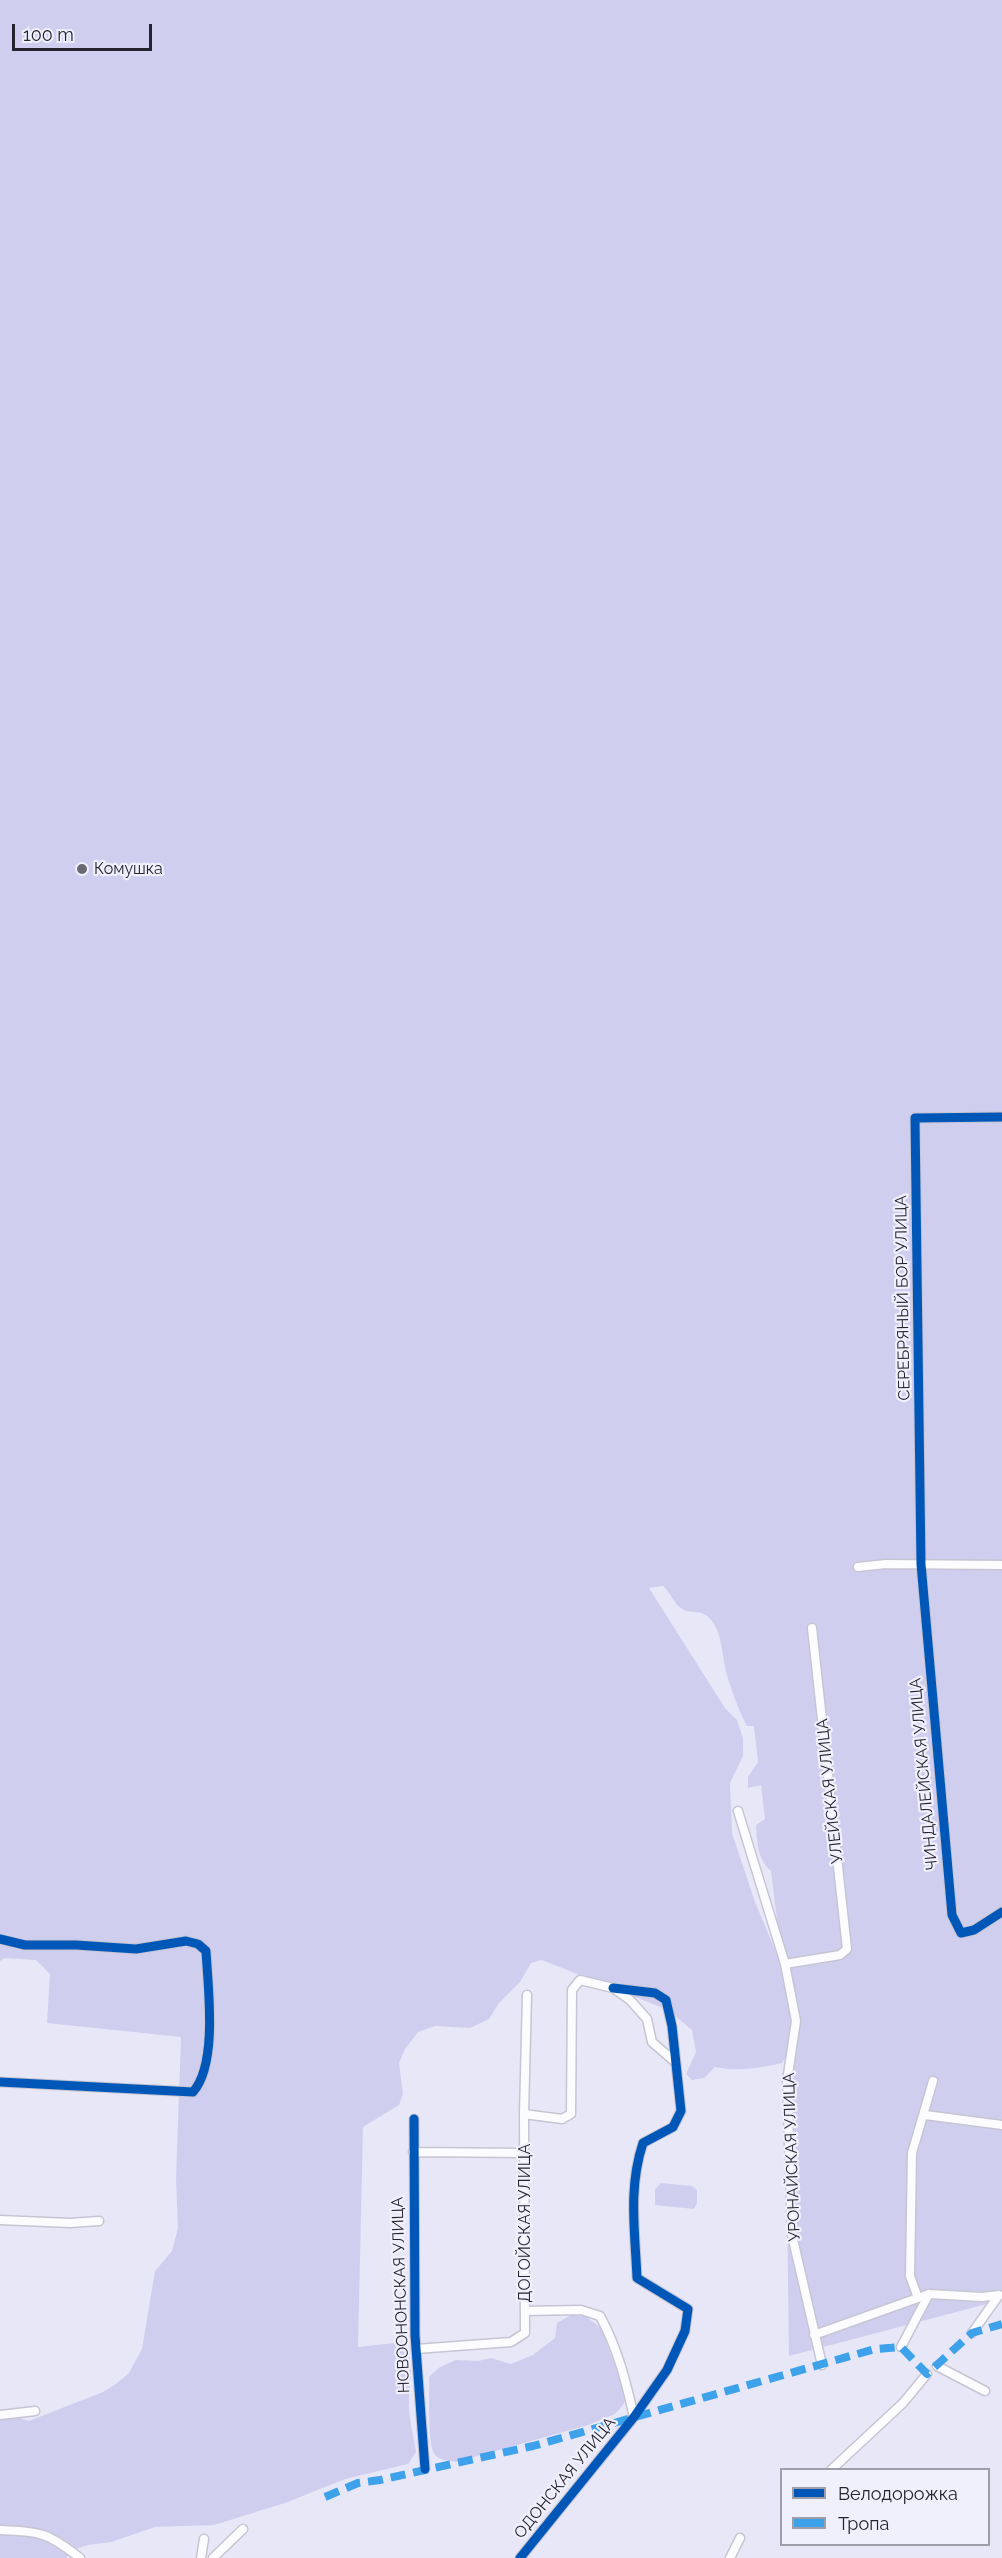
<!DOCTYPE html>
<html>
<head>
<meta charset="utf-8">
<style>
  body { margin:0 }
  #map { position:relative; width:1002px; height:2558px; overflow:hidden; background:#e8e7f7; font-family:Raleway,sans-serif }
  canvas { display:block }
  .legend { position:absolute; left:780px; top:2468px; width:210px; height:78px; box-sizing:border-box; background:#f0f0fc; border:2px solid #9e9eaa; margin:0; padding:8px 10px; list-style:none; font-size:18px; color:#24232e }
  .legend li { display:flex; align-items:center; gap:12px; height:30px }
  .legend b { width:30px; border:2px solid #9e9eaa }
  .scale { position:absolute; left:12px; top:24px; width:140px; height:27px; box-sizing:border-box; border:3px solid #24232e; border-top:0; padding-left:8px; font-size:18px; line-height:21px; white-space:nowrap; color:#24232e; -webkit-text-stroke:4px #f0f0fc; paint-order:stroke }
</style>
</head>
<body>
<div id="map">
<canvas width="1002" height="2558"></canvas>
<ul class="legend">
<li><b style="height:8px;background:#0057b8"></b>Велодорожка</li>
<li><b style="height:8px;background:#3ea2eb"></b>Тропа</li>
</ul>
<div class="scale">100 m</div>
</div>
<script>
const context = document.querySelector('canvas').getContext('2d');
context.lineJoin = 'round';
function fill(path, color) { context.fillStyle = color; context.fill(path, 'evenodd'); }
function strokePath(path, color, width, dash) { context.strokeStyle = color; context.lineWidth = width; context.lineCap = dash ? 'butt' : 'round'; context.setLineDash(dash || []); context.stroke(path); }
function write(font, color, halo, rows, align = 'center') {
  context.font = font + ' Raleway,sans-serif'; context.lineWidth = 4.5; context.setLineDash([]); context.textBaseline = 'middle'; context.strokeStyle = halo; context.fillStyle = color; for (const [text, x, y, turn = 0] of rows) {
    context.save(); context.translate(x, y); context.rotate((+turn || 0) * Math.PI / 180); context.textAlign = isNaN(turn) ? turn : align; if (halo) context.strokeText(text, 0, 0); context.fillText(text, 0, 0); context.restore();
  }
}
const green = new Path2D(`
  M0,0H1002V2300L789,2356L785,2058L782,2063C760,2068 738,2072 715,2067L704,2078L692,2080L686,2074L696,2052L692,2030L668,2010L542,1960L531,1963L520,1982L499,2003L489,2019L470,2028L435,2026L418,2032L405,2049L399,2063L403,2094L399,2105L363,2127L358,2347L404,2342C415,2368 410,2374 409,2401C408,2417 414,2436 416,2452L408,2464L345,2479L285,2503L214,2525L155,2527L111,2542L88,2545L73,2550L66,2558H0V2419L17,2417L29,2421L103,2392L116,2384L129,2373L142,2349L155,2271L172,2251L178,2228L176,2179L181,2037L47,2023L50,1974L36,1960L5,1958L0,1961ZM663,1586C671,1593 674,1605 684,1610C694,1614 703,1609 712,1621C723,1636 722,1658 727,1675C732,1692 739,1711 747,1726H754L758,1762L748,1777V1788L761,1785L765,1819L756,1825C757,1841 757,1859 771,1871L783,1969L755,1902L732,1833L730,1783L743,1756V1738L737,1720L725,1708L649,1588Z
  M661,2183L692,2186L697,2190V2203L694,2209L655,2205V2189Z
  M573,2314L584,2315L601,2328L626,2395L624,2404L615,2414L588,2425L456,2462C448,2460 438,2461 434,2453C427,2441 430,2393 429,2377L440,2367L456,2360L478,2361L491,2358L511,2364L533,2355L555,2338L557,2323Z`);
const minor = new Path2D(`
  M1002,1117L915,1118L921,1564L952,1915L961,1933L974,1930L1002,1912
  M858,1567L886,1564L1002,1565
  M738,1811L785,1964L796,2021L787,2081L792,2235L822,2365
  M0,1939L25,1945H76L136,1949L186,1941L198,1944L206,1951C208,1987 218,2064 193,2092L0,2082
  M785,1964L840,1955L847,1949L812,1628
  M524,2114L562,2119L571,2114L572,1990L580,1980L613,1988L630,2000L647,2019L652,2042L674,2061
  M925,2115L1002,2125
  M414,2119L415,2335L425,2469
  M413,2152L525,2153
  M0,2220L70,2223L99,2221
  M918,2298L910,2276L912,2153L933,2081
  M525,2311L581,2310L600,2316C618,2349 626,2382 634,2417
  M972,2333L999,2295
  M814,2335L929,2294L982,2297L999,2295
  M901,2347L929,2294
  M416,2349L511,2342L525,2333L524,2114L527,1995
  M937,2366L985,2391
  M0,2415L35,2411
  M831,2470L903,2403L927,2374
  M0,2530C41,2532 47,2532 80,2558
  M201,2558L204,2539
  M213,2558L243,2529
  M520,2558L634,2417L667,2370L685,2331L688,2309L637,2278C635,2231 628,2188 643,2143L673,2127L681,2111L672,2026L666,2000L655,1993L613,1988
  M730,2558L740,2538`);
const quiet = new Path2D(`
  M325,2497L358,2483L380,2480L533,2446L875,2349L901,2347L927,2374L972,2333L1002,2324`);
const cycleway = new Path2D(`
  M1002,1117L915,1118L921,1564L952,1915L961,1933L974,1930L1002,1912
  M0,1939L25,1945H76L136,1949L186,1941L198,1944L206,1951C208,1987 218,2064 193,2092L0,2082
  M414,2119L415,2335L425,2469
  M520,2558L634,2417L667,2370L685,2331L688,2309L637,2278C635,2231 628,2188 643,2143L673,2127L681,2111L672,2026L666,2000L655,1993L613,1988`);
const markers = [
  [82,869,6,"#696874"]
];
const poiNames = [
  ["Комушка",94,869]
];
const streetNames = [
  ["СЕРЕБРЯНЫЙ БОР УЛИЦА",903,1298,-91],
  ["ЧИНДАЛЕЙСКАЯ УЛИЦА",924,1774,-95],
  ["УЛЕЙСКАЯ УЛИЦА",830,1791,-96],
  ["УРОНАЙСКАЯ УЛИЦА",792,2157,-92],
  ["ДОГОЙСКАЯ УЛИЦА",525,2223,-90],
  ["НОВООНОНСКАЯ УЛИЦА",401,2295,-92],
  ["ОДОНСКАЯ УЛИЦА",565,2478,-51]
];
fill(green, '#d0ceef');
strokePath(minor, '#c6c5d2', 11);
strokePath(minor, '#fcfbfe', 8);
strokePath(quiet, '#3ea2eb', 8, [15, 8]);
strokePath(cycleway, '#0057b8', 9);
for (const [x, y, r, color] of markers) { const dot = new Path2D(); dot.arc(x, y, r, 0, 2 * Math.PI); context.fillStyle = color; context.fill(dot); strokePath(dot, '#f0f0fc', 2); }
write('16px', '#24232e', '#f0f0fc', poiNames, 'left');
write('16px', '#24232e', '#f0f0fc', streetNames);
</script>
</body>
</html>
